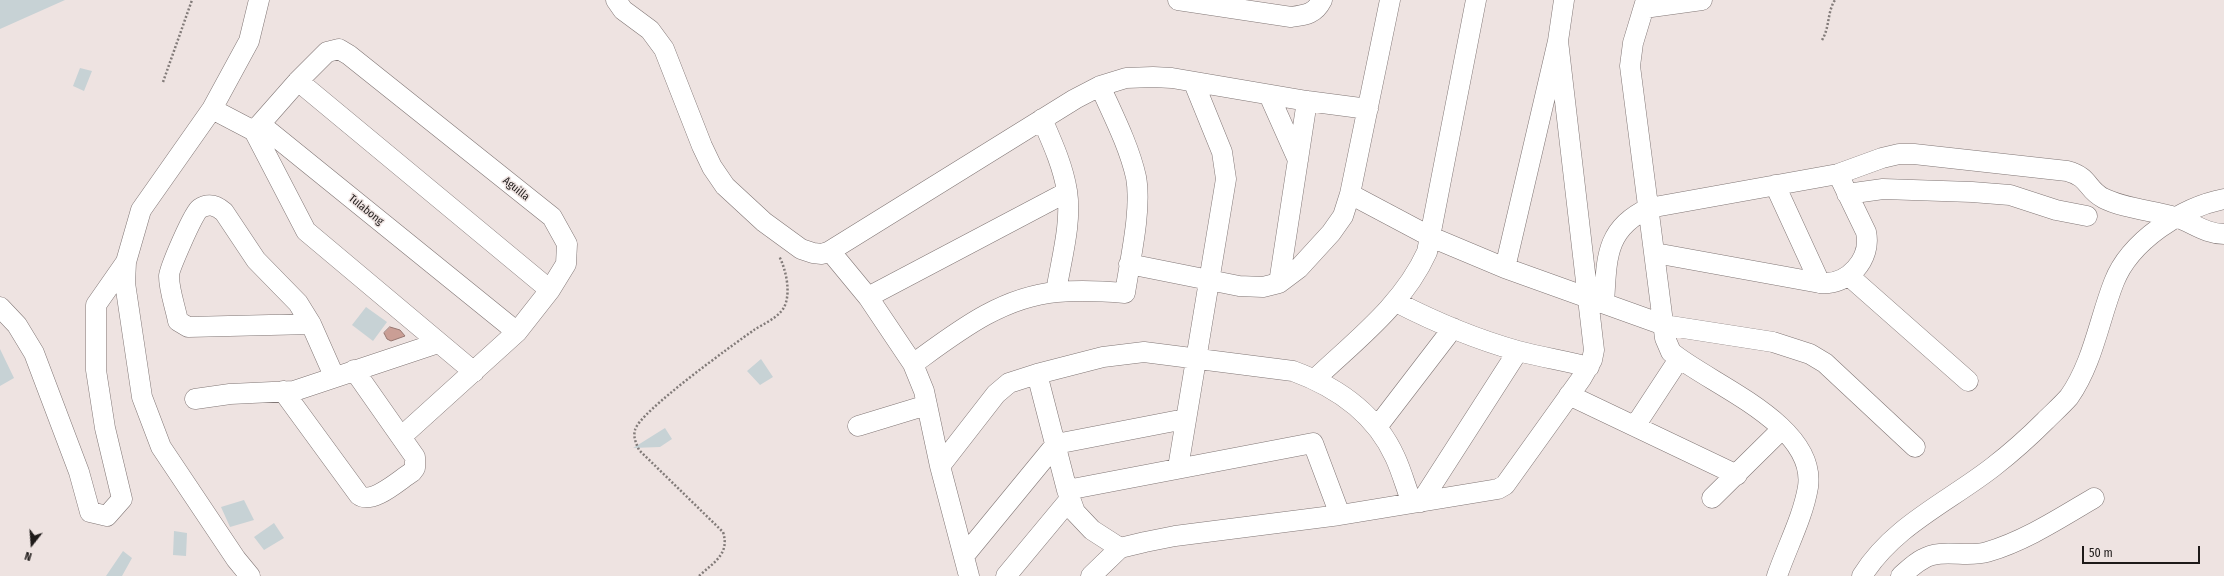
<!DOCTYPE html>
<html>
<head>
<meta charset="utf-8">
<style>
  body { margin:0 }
  #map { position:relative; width:2224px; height:576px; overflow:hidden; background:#eee3e1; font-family:"Fira Sans Condensed",sans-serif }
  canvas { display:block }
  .north { position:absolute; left:12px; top:524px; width:40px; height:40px; -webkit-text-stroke:3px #eee3e1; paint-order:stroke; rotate:197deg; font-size:11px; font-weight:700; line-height:16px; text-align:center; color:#1e1a19 }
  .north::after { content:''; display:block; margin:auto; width:14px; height:18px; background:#1e1a19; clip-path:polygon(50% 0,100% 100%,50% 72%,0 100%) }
  .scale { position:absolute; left:2082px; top:546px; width:118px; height:18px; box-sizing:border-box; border:2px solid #1e1a19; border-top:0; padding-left:5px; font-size:12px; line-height:14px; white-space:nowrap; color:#1e1a19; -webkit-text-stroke:3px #eee3e1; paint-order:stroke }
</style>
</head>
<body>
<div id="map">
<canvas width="2224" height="576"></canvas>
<div class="north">N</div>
<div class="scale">50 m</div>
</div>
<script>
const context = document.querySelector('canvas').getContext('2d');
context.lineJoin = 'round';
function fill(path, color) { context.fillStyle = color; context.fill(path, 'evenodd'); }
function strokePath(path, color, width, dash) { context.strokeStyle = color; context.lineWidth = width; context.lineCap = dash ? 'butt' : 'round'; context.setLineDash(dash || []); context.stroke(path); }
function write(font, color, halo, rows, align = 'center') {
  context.font = font + ' "Fira Sans Condensed",sans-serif'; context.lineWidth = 3; context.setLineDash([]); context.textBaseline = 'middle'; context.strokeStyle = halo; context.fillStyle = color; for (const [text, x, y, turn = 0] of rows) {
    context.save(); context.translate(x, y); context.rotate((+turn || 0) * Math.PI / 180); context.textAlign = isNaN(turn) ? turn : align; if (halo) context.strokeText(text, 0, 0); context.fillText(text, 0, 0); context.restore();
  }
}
const water = new Path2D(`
  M390,327L400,330L405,336L391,341L387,339L384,333Z`);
const building = new Path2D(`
  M0,0H65L0,29Z
  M80,68L92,71L84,91L73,86Z
  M366,307L387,322L373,341L352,325Z
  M0,349L14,378L0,386Z
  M761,359L773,377L760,385L747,371Z
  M665,428L672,439L660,447L633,448Z
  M244,500L254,520L230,527L221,507Z
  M274,523L284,538L264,550L254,537Z
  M174,531L187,533L186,556L173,555Z
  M123,551L132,558L122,576H106Z`);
const path = new Path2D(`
  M1822,40C1830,27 1827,12 1835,0
  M163,82L192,0
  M699,576C714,562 730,554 723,532L639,450C636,443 633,437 635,430C639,412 734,344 754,330C763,324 776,319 783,309C792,295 786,269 779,256`);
const minor = new Path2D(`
  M616,0L623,10L650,30L664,49L702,146L712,167L725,186L764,222L801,249L813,253L822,254L830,251L1075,99L1100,86L1126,78L1153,77L1172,78L1307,101L1368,109
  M1178,0L1291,17C1306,15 1315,14 1322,0
  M1646,0L1633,43L1630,66L1665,338L1671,352C1709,384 1817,424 1808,487C1803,517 1787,547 1777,576
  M1644,8L1702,0
  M298,81L550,290
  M1269,95L1298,160
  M212,109L254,131
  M1042,119C1052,142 1063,166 1067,191C1072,223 1061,260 1056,292
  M260,124L517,332
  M254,131L298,81L327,52L339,49L349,55L552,217L567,244L566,264L550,290L517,332L401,437
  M254,131L306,231L474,372
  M1775,185L1820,283
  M1350,194L1431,237L1505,268L1664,325L1773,342L1810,354L1825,363L1915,447
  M1847,194L1883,189L1972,192L2010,195L2056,210L2087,216
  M830,251L868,297L913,364L924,391L940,466L969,576
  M1655,253L1820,283C1848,286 1872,259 1866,232L1838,174
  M1129,264L1239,286L1263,287L1279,283L1299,268L1331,233L1343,216L1350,194L1390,0
  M1505,268L1558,41L1564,0
  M1849,276L1968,381
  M1279,283L1307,101
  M868,297L1067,192
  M1396,302C1435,322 1475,339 1518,351C1541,357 1566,361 1589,367
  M1604,303C1607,260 1604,229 1649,208L1838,174L1882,158L1899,154H1914L2067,171C2090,177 2086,189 2103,198C2125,209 2151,210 2175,217C2192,222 2205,234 2224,234
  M0,307L17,325L34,353L79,472L90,512L107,516L122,499L105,428L96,370V305L126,262
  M311,324L188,327L178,321C175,306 169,290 169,276C169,269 194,212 199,209C208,203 216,205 224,212L256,260L298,303L311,324L334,376
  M913,364C957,332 1001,297 1057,292C1080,290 1102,291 1125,293C1130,260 1142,209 1136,177C1129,146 1113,115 1100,86
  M1037,374L1067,490L1075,512L1092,530L1120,548
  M1315,379C1356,340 1403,305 1427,252L1476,0
  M283,391L359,495C373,505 399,480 412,472L415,468V457L354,370
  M1569,395L1737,475
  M195,399L230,394L294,391L438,343
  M858,426L927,405
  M1635,426L1679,359
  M1377,427L1453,328
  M940,466L996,394L1009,383L1037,374L1103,357L1144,352L1293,371C1337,387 1375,413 1395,457C1402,472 1406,488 1412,503
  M1178,468L1226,179L1222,152L1194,83
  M1067,490L1313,443L1340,515
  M1712,498L1782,429
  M1421,502L1518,351
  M964,556L1056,444L1185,419
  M250,576L236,559L161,447L142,397L125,283L126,262L141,210L212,109L249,41L259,0
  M1006,576L1070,499
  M1091,576L1120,548L1145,542L1175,536L1340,515L1498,489L1505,485L1581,379L1592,360L1594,350L1558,41
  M1862,576C1893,526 1948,502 1993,467C2011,453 2029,437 2045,421C2053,413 2062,405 2069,397C2093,363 2099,320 2114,282C2130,241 2182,207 2224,199
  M1901,576C1908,570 1915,563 1923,559C1941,548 1967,558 1987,552C2025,541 2060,518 2094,498`);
const streetNames = [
  ["Aguilla",516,189,39],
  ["Tulabong",366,210,39]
];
fill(water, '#ca9e95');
strokePath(water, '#967670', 1);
fill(building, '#c7d2d5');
strokePath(minor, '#807675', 21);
strokePath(path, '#827b79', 2.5, [2, 2]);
strokePath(minor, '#fff', 20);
write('11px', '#1e1a19', '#eee3e1', streetNames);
</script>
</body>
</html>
